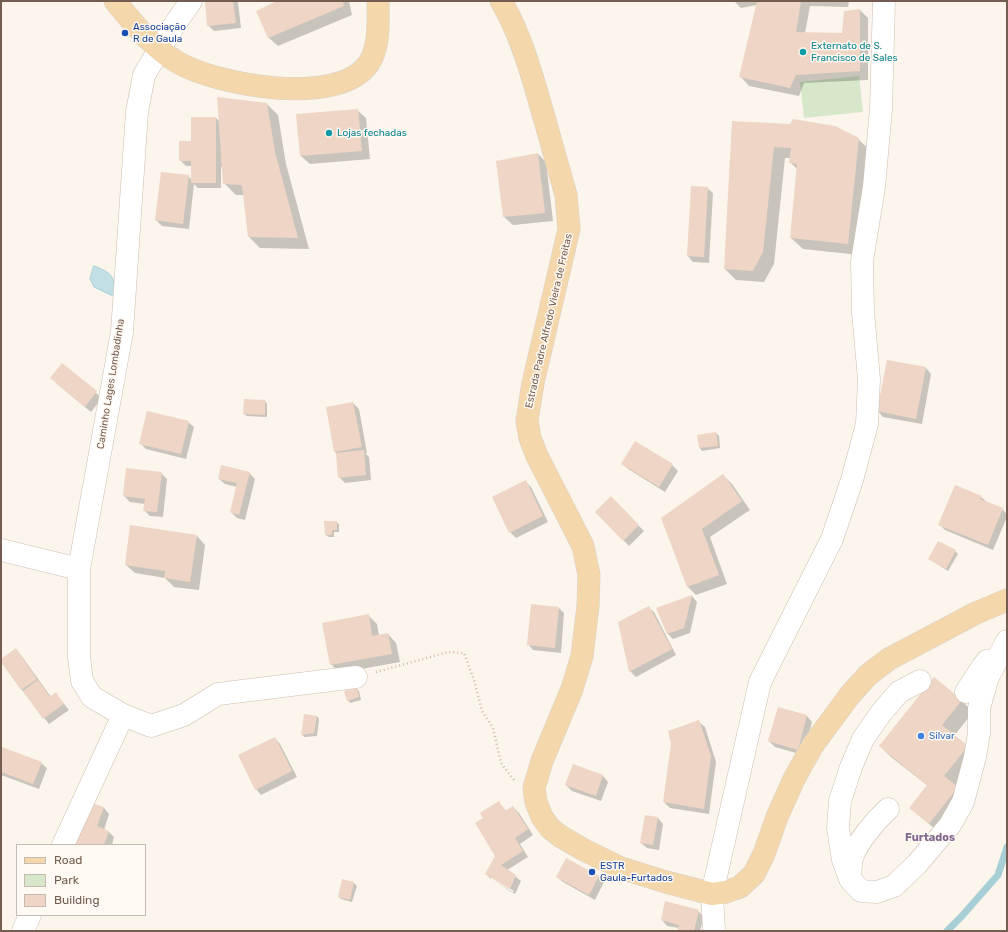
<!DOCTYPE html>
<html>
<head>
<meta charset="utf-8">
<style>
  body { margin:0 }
  #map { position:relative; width:1008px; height:932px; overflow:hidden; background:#fbf5eb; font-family:Rubik,sans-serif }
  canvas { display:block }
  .frame { position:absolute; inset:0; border:2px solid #755c50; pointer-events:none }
  .legend { position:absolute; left:16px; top:844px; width:130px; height:72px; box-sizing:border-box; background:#fef9f2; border:1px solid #c7bab1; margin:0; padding:5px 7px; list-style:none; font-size:12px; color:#755c50 }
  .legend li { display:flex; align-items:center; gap:8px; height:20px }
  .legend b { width:20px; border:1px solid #c7bab1 }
</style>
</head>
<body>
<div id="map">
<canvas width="1008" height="932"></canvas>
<div class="frame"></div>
<ul class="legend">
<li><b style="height:5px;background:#f4d7aa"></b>Road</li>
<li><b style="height:11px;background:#d7e8ca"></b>Park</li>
<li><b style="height:11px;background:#eed5c5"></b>Building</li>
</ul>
</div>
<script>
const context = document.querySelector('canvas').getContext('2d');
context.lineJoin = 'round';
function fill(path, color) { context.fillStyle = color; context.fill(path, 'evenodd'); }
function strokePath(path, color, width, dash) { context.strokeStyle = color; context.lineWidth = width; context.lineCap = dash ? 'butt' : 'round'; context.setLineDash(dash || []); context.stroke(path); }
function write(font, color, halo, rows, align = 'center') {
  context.font = font + ' Rubik,sans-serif'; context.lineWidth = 3; context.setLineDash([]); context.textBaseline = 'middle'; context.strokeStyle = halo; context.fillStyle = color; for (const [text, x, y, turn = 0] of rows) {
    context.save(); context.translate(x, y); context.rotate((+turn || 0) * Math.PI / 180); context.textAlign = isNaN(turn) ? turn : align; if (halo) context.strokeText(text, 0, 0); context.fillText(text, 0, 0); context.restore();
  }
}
const green = new Path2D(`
  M859,76L863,112L804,118L800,82Z`);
const water = new Path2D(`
  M94,266C111,272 116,277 115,297L94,287L90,279Z`);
const shadow = new Path2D(`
  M206,1H237L238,2L241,28L214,31L208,25Z
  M279,1H349L352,15L278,46L269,38L257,11Z
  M734,1H849L848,7L810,6L805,33L843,34L860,10L868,18V80L804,83L799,96L749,86L741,77L757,5L741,8Z
  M267,104L278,115L286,164L309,249L260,248L249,237L244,195H236L224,183L223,167H221V188H198L194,184L189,229L162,226L156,220L188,176L192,180V166H186L180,160L192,142L216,118L220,122Z
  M357,110L366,118L370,159L310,164L301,156L297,115Z
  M733,122L858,139L870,150L859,255L803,249L791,238L798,170L790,162L791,158H785L774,264L764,282L736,280L725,269Z
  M538,154L546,162L553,221L513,225L504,217Z
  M692,187L707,188L713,193L709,263L693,262L688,256Z
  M888,361L926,368L931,374L922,424L883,417L878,411Z
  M63,365L102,398L91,412L57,384Z
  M265,401L267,404V417L247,416L244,414Z
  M353,403L359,409L367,453H365L369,457L371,480L345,483L339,477L337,454L335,452L327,408Z
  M188,422L194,427L186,459L146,449L140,443Z
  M716,433L719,436L720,448L702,451L700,448L698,436Z
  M622,463L672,465L678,471L665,492L628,469Z
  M161,473L167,479L163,517L150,516L144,510L145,504L130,502L124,496Z
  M249,473L255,479L245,520L237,518L231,512L237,487L225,484L219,479Z
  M723,475L732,484L750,510L710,537L727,584L696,595L688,587L662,518Z
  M525,481L531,487L548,522L516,538L510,532L493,497Z
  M981,497L987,502L1002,509L1007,514V517L993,550L945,530L940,525Z
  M611,498L644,531L629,546L596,512Z
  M336,522L339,524V532H334V537H329L326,535Z
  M197,536L205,545L199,590L174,587L165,578L135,573L126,565Z
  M955,551L958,554L948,571L929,559Z
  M692,596L697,602L690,633L673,639L667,633L658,609Z
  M648,607L654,612L676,655L636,677L630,671Z
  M559,608L564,613L561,653L533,650L528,644Z
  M368,615L377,624L379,636L388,634L396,643L400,662L339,673L331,664Z
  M15,650L21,655L51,697L56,694L69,710L49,724L22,690L1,660Z
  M357,689L359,691L361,700L350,703L348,700Z
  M962,701L973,712L954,736L967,747L963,794L935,829L916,813L928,786L891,757L880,746Z
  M317,716L319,719L317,736L304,737L302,734Z
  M807,716L812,722L803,755L775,747L769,741Z
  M699,722L705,727L716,762L709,814L670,808L664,802Z
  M275,738L280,744L297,777L261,795L256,789Z
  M1,753L41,763L47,768L39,789L1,775Z
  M573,766L603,776L608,782L601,801L572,791L566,785Z
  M86,802L104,808L109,814L104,830L109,832L114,837L112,845H71Z
  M499,803L506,811L513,807L519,813L533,835L520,844L528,857L507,870L521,881L515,894L491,879L513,892L514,891L491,877V879L486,874L496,856L485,818Z
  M658,818L663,824L659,850L647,848L641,843Z
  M567,859L599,877L604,882L595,900L563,882L557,877Z
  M343,880L354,883L357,886L352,902L341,899L339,897Z
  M698,911L704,917L700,931H678L679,928L667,926L662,920Z`);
const stream = new Path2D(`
  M947,931L961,917L998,875L1007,847`);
const building = new Path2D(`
  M205,1H233L236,23L207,26Z
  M277,1H343L344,6L268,38L256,11Z
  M757,1H801L796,32L842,33L844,11L860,9V71L796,75L790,88L739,77Z
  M217,97L267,103L275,152L298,238L248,237L242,185L223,184Z
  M358,109L362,151L300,156L296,114Z
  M191,117H216V183H191V161H179V141H191Z
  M793,119L835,126L859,138L848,244L790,238L797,164L789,163L791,148L774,147L763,252L753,271L724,269L732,121L790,124Z
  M538,153L545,213L503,217L496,161Z
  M161,172L189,175L183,224L155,220Z
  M691,186L708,187L704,257L687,256Z
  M887,360L926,367L916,419L877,411Z
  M62,363L97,391L85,407L50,378Z
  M244,399L265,400V415L243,414Z
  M353,402L362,447L334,452L326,407Z
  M147,411L189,421L181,454L139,444Z
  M716,432L718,446L699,448L697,435Z
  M635,441L673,464L659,487L621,464Z
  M364,450L366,475L338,478L336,453Z
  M221,465L250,472L239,515L230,512L237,483L218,479Z
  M126,468L162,472L157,512L143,511L145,499L123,496Z
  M723,474L742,501L702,529L719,575L687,587L661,518Z
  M526,480L543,516L509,533L492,497Z
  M955,485L982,496L980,499L1003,508L988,545L938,525Z
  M611,496L639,525L623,541L595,512Z
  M324,521H337V530H332V535H325Z
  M130,525L197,535L190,582L164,578L165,571L125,565Z
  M938,541L956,550L946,569L928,559Z
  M692,595L684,628L667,634L656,608Z
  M531,604L559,607L555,648L527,645Z
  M649,606L672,649L629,672L618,622Z
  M369,614L372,636L388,633L392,654L330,665L322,623Z
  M16,648L37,679L21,690L1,662V659Z
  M934,677L962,700L942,725L968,746L944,776L958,787L929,824L909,808L927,785L879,746Z
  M38,680L50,697L56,692L64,704L43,719L23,691Z
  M357,688L359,697L347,701L344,691Z
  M778,707L807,715L798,750L768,741Z
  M304,714L317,716L314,733L301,735Z
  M699,720L711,756L704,809L663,802L671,744L668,731Z
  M275,737L292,771L255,790L238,755Z
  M2,747L42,762L33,784L1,772V750Z
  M573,764L603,775L596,796L565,785Z
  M86,801L104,807L97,826L109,831L104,845H70Z
  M499,801L505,811L513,806L528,829L515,838L523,851L501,865L516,875L510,889L485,874L495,856L475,823L483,818L480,813Z
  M645,815L658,817L653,845L640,843Z
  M566,858L599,876L589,895L556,877Z
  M342,879L354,882L350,900L338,897Z
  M665,901L699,910L694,931H677L679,925L661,920Z`);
const path = new Path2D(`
  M376,672L448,652L464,653L474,680L482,711L493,728L501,763L514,780`);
const minor = new Path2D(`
  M1,550L79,569L122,332L137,112L144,75L173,27L191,1
  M920,681L899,692L881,713L863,739L851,767L840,801L838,828L843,860L850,879L861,891L877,892L894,886L917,864L950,825L963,802L975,757L979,733V708L988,677L1007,641
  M966,692L983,666L987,661
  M123,715L151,726L184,715L218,694L356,677
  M63,845L123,715L92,697L82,681L79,657V569
  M850,878C851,872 850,864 852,858C857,842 876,820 888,809
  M23,931L30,915
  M714,931L712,894L760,682L832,539L852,480L867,424L869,379L863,312L862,261L874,187L881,109L884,1`);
const major = new Path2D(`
  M115,1C133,23 152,47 177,62C216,85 339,108 369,63C380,46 378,21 378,1
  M501,1C521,35 531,72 542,110C550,138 558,167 566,195L569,229L533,383L527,421L530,438L537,456L583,546L589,575L588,606L582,656L572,689L542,761L534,788L536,802L542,817L550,828L560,836L584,850L621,868L666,882L712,894L726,892L740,887L754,874L764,854L777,817L794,779L813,745L850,695L868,675L889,659L976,613L1007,600`);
const markers = [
  [125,33,4,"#1a4fb4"],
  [803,52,4,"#0f9aa8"],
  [329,133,4,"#0f9aa8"],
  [921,736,4,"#3f7fe0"],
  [592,872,4,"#1a4fb4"]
];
const transitNames = [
  ["Associação",133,27],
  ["R de Gaula",133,39],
  ["ESTR",600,866],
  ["Gaula-Furtados",600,878]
];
const cultureNames = [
  ["Externato de S.",811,46],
  ["Francisco de Sales",811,58],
  ["Lojas fechadas",337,133]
];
const streetNames = [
  ["Estrada Padre Alfredo Vieira de Freitas",549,321,-77],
  ["Caminho Lages Lombadinha",111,384,-81]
];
const shopNames = [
  ["Silvar",929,736]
];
const neighbourhoodNames = [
  ["Furtados",930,838]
];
fill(green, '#d7e8ca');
fill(water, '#c1dfe4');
strokePath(water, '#a8cfd5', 1);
fill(shadow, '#0003');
strokePath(stream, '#a8cfd5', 7);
fill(building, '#eed5c5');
strokePath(minor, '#cdbdb2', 23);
strokePath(major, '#d8d1ce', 23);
strokePath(path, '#d4b8a8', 2.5, [1, 3]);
strokePath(minor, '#fff', 22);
strokePath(major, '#f4d7aa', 22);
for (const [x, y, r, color] of markers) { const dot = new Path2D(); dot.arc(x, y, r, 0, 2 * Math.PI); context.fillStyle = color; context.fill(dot); strokePath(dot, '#fef9f2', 1.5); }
write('10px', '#164399', '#fef9f2', transitNames, 'left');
write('10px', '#0d838f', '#fef9f2', cultureNames, 'left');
write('10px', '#755c50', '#fef9f2', streetNames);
write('10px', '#366cbe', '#fef9f2', shopNames, 'left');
write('bold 11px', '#826890', '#fef9f2', neighbourhoodNames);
</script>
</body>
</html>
